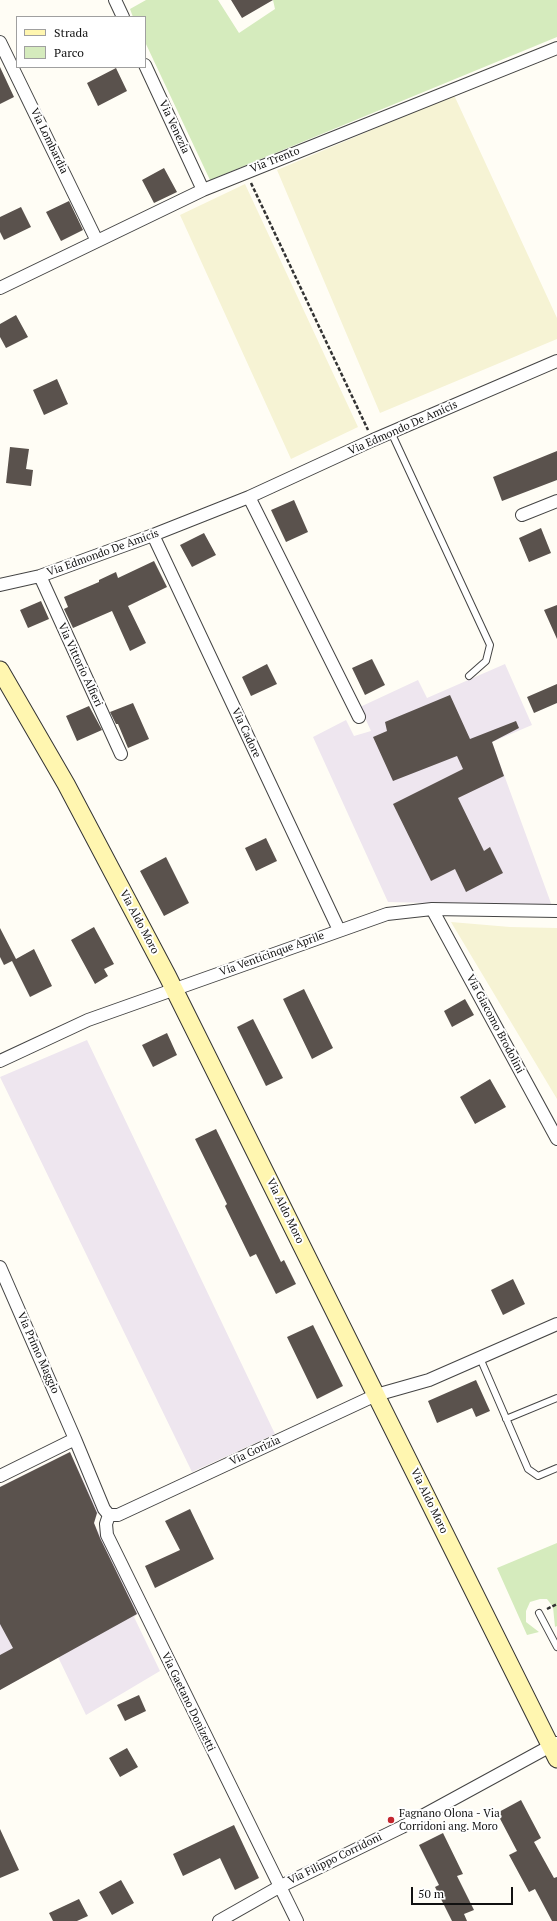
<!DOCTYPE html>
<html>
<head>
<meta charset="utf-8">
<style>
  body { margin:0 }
  #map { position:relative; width:557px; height:1921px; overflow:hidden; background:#fffdf5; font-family:"PT Serif",serif }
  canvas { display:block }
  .legend { position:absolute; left:16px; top:16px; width:130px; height:52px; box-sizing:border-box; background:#fff; border:1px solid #a0a0a0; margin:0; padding:5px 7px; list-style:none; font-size:12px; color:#111 }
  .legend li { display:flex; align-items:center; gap:8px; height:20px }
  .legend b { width:20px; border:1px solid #a0a0a0 }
  .scale { position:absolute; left:411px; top:1887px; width:102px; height:18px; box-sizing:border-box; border:2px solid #111; border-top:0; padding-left:5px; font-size:12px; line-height:14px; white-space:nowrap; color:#111; -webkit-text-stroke:3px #fff; paint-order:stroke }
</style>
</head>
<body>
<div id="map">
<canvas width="557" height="1921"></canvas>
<ul class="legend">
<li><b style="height:5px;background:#fff6b0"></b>Strada</li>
<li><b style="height:11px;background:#d5ebbd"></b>Parco</li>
</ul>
<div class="scale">50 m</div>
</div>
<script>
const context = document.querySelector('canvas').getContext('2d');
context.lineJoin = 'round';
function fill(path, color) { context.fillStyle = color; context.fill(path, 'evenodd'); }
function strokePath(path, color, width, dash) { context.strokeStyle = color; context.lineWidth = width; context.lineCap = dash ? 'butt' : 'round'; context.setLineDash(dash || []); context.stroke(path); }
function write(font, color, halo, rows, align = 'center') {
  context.font = font + ' "PT Serif",serif'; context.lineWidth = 4; context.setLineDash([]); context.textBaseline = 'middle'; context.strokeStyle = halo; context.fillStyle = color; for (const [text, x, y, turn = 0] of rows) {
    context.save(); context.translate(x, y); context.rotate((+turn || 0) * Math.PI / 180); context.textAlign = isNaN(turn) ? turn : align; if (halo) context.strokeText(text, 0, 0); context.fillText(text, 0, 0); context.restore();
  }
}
const industrial = new Path2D(`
  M505,664L532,725L492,742L552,906L388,902L313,737L346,720L354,736L371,731L360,707L418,680L427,698Z
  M87,1040L275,1434L192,1472L0,1077Z
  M70,1452L98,1512L94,1523L139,1613L134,1617L160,1671L86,1715L58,1657L0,1690V1487Z`);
const farmland = new Path2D(`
  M454,95L557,318V339L380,413L277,170Z
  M245,184L358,427L291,459L180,215Z
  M451,922L510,927L557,928V1099Z`);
const green = new Path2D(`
  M146,0H218L239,33L275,9L273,0H557V37L210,180L145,42V17H133L130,9Z
  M557,1543V1626L555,1627L553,1607L547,1599H540L530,1602L526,1611V1622L539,1632L527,1635L497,1568Z`);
const building = new Path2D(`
  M231,0H273L242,18Z
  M0,67L14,97L0,104Z
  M116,68L127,91L98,106L87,83Z
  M164,168L177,192L154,203L142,180Z
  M69,201L83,230L61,241L46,212Z
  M21,207L31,227L4,240L0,232V217Z
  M16,315L28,337L6,348L0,337V324Z
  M57,379L68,404L44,415L33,390Z
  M10,447L29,449L26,469L33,470L31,486L6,483Z
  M557,451V480L502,501L493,477Z
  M294,500L308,532L286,542L271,510Z
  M541,528L551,553L529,562L519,538Z
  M204,533L216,555L192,567L180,545Z
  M154,561L167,587L128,606L146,643L130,651L112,611L73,628L64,609L68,607L64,597L99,582V580L116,572L118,578Z
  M41,601L49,619L28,628L20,610Z
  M557,605V639L544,610Z
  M372,659L385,685L365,695L352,668Z
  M267,664L277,684L251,696L242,677Z
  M557,684V703L534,713L527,697Z
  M450,695L470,739L516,721L519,728L492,742L504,776L458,798L484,851L490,847L503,873L466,892L455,869L431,881L393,804L463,769L457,756L393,781L373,737L387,731L385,722Z
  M133,703L149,739L128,748L118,724H116L110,712Z
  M89,706L102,730L77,741L66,716Z
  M266,838L277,861L256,871L245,848Z
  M166,857L189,903L164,916L140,871Z
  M94,927L114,964L104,969L108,976L95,984L71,940Z
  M0,928L16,959L34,949L52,986L30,997L12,961L4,965L0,957Z
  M304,989L333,1048L312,1059L283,999Z
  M465,999L474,1015L452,1027L444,1011Z
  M253,1019L283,1078L266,1086L237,1027Z
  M167,1033L177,1055L153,1067L142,1045Z
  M490,1079L506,1107L475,1124L460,1097Z
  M216,1129L281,1262L284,1260L296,1284L276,1294L256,1254L250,1257L225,1206L227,1204L195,1139Z
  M513,1279L525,1304L503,1315L491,1290Z
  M313,1325L343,1386L317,1399L287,1337Z
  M476,1380L490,1411L476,1417L472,1408L437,1423L428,1401Z
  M70,1452L97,1513L94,1523L100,1538L137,1614L0,1690V1655L13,1648L0,1624V1487Z
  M190,1509L214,1559L155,1588L145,1566L180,1550L165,1521Z
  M139,1695L146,1711L125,1721L117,1705Z
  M127,1748L138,1767L120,1777L109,1758Z
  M521,1800L541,1838L534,1842L554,1878L557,1877V1921H552L535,1889L529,1892L509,1855L517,1851L497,1813Z
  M234,1825L259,1878L235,1890L220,1858L183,1876L173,1854Z
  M0,1829L19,1870L0,1878Z
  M443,1833L463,1874L457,1876L474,1910L464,1914L467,1921H452L435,1887L439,1885L419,1845Z
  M121,1880L134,1903L112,1915L99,1892Z
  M79,1899L88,1916L77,1921H53L49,1913Z`);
const path = new Path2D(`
  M251,183L368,430
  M547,1609L557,1604`);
const service = new Path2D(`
  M391,432L490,645L486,661L469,676
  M480,1358L528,1469L538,1476L557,1468
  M506,1419L557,1398
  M539,1613L557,1647`);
const minor = new Path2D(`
  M115,0L123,17
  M0,42L97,241
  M145,65L203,190
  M0,288L203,190L557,48
  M249,497L359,717
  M522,515L557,501
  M153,535L339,930
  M40,576L121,754
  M0,585L40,576L153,535L249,497L373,440L557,361
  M432,909L557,1139
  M0,1061L88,1020L387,914L432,909L557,911
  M0,1267L75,1439
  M0,1476L75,1439L104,1509L109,1515H118L376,1395L429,1380L557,1324
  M109,1515L106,1524L107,1535L297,1921
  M219,1921L279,1887L402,1827L556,1743`);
const secondary = new Path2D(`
  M0,670L66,784L168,977L557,1759`);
const markers = [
  [391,1820,4,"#c4262e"]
];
const streetNames = [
  ["Via Venezia",174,127,65],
  ["Via Lombardia",49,141,64],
  ["Via Trento",275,160,-22],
  ["Via Edmondo De Amicis",403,428,-24],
  ["Via Edmondo De Amicis",103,553,-20],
  ["Via Vittorio Alfieri",80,665,65],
  ["Via Cadore",246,733,65],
  ["Via Aldo Moro",139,922,62],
  ["Via Venticinque Aprile",272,954,-20],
  ["Via Giacomo Brodolini",495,1024,62],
  ["Via Aldo Moro",285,1211,64],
  ["Via Primo Maggio",38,1353,66],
  ["Via Gorizia",255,1451,-25],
  ["Via Aldo Moro",429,1501,64],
  ["Via Gaetano Donizetti",188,1702,64],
  ["Via Filippo Corridoni",335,1859,-26]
];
const poiNames = [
  ["Fagnano Olona - Via",399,1814],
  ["Corridoni ang. Moro",399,1827]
];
fill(industrial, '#eee6ef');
fill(farmland, '#f6f3d4');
fill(green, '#d5ebbd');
fill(building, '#5a524d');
strokePath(service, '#444', 8);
strokePath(minor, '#444', 14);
strokePath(secondary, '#333', 19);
strokePath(path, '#333', 2.5, [4, 2]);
strokePath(service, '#fff', 6);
strokePath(minor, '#fff', 12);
strokePath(secondary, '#fff6b0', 17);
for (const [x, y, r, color] of markers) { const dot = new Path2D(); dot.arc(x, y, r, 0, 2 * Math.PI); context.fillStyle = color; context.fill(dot); strokePath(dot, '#fff', 1.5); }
write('11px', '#111', '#fff', streetNames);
write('11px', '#111', '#fff', poiNames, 'left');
</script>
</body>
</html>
